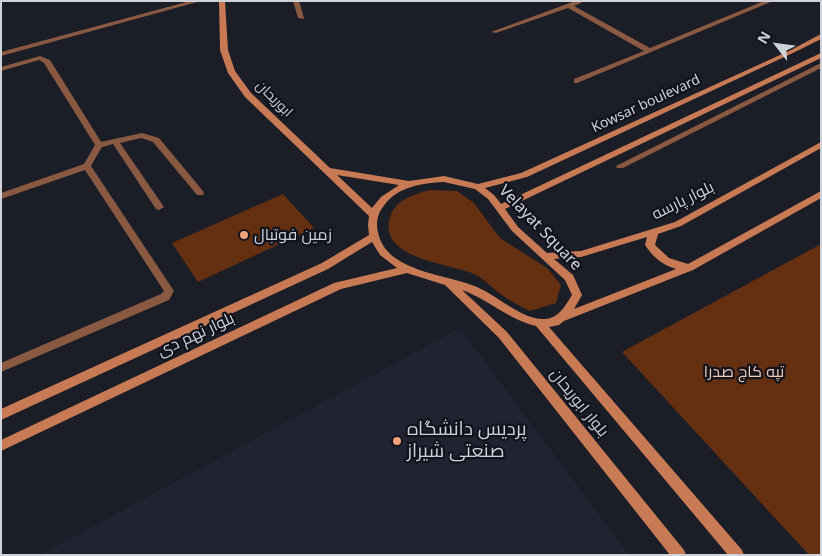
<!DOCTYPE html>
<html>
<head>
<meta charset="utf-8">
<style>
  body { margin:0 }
  #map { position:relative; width:822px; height:556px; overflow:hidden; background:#1b1d27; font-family:"Noto Sans",sans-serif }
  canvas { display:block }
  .frame { position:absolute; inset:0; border:2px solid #d0d2d9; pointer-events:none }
  .north { position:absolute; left:752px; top:20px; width:50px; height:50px; -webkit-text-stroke:4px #12141d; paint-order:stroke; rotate:300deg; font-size:14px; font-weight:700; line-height:20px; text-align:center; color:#d0d2d9 }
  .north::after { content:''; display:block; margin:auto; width:18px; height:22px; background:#d0d2d9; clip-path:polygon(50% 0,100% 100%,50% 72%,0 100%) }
</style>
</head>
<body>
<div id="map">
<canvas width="822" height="556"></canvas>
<div class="frame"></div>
<div class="north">N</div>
</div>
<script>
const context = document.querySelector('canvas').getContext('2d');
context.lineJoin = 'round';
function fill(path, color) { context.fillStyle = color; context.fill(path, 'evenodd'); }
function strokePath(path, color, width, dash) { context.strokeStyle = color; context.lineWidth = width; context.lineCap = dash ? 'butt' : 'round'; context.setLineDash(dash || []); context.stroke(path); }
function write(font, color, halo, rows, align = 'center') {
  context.font = font + ' "Noto Sans",Cairo,sans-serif'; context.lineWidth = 4.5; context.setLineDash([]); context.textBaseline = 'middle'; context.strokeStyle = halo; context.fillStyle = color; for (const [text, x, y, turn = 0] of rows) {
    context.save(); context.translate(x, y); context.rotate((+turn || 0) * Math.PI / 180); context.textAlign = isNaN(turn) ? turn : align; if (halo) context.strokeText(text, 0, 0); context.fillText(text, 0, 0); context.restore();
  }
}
const built = new Path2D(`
  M460,328L629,555H40Z`);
const green = new Path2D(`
  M430,190L457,191L474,203L500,238L547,268L561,285L556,303L530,311C522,307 514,303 506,298C496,292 487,281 476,275C452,263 377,260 390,217C395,200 414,194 430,190Z
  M283,194L314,228L198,282L172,243Z
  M821,244V555H809L622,352Z`);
const lane = new Path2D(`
  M142,133L159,138L203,191L204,193L203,195H197L153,142L141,138L120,143L164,207L159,210L156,209L113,144L99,148L95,145L96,143Z`);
const street = new Path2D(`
  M190,1H201L1,56V52Z
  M293,1H299L304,18L303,19L298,18Z
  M575,1H585L574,6L650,48L764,1H773L577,83H574V79L644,51L568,8L496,33L491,32Z
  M40,56L50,60L103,145L91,166L174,291L169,300L1,372V363L161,294L164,291L85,170L1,199V193L84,164L95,145L44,63L39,60L1,71V67Z
  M821,63V68L623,168H617L616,166Z`);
const secondary = new Path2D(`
  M219,1H225L228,50L235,71L251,93L330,168L409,181L444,176L478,184L521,173L791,50L821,34V39L795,52L527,177L485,188L494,195L501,204L821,53V58L505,209L518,227L547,253L581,251L675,222L821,142V148L681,226L658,234L655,245L669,258L688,264L821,191V198L693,270L564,321L559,325L549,327L742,550L744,555H728L536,326C509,320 488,299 462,290L507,332L684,550L686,555H670L499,338L445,285L407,273L341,289L1,451V440L334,283L397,268L380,255L372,242L328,269L1,420V409L322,263L369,235L368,225L369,216L245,97L228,73L220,50ZM337,175L399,185L381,197L372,208ZM444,182L475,189L488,199L512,231L565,280L572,295C565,306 559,318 545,319C524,321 496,295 477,287C447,274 385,272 378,232C376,224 377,214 383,207C396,187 422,183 444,182ZM647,237L645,245C653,257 662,265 676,269L574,309L582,295L573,275L554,259L581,257Z`);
const markers = [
  [244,235,5,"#f1a17b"],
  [397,441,5,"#f1a17b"]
];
const farStreetnames = [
  ["ابوریحان",274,99,45],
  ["Kowsar boulevard",646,104,-25]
];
const streetNames = [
  ["بلوار پارسه",683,201,-26],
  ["Velayat Square",540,228,46],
  ["بلوار نهم دی",196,335,-25],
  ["بلوار ابوریحان",579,403,51]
];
const poiNames = [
  ["زمین فوتبال",254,235]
];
const parkNames = [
  ["تپه کاج صدرا",744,372]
];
const nearPoinames = [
  ["پردیس دانشگاه",407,430],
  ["صنعتی شیراز",407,452]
];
fill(built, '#212333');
fill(green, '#652f12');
fill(lane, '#895942');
fill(street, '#895942');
fill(secondary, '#c77a54');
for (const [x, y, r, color] of markers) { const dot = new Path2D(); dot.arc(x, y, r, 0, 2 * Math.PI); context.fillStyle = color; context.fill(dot); strokePath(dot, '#12141d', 2); }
write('14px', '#d0d2d9', '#12141d', farStreetnames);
write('16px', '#d0d2d9', '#12141d', streetNames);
write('16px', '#d0d2d9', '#12141d', poiNames, 'left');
write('16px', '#f1c9b6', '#12141d', parkNames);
write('19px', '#d0d2d9', '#12141d', nearPoinames, 'left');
</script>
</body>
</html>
